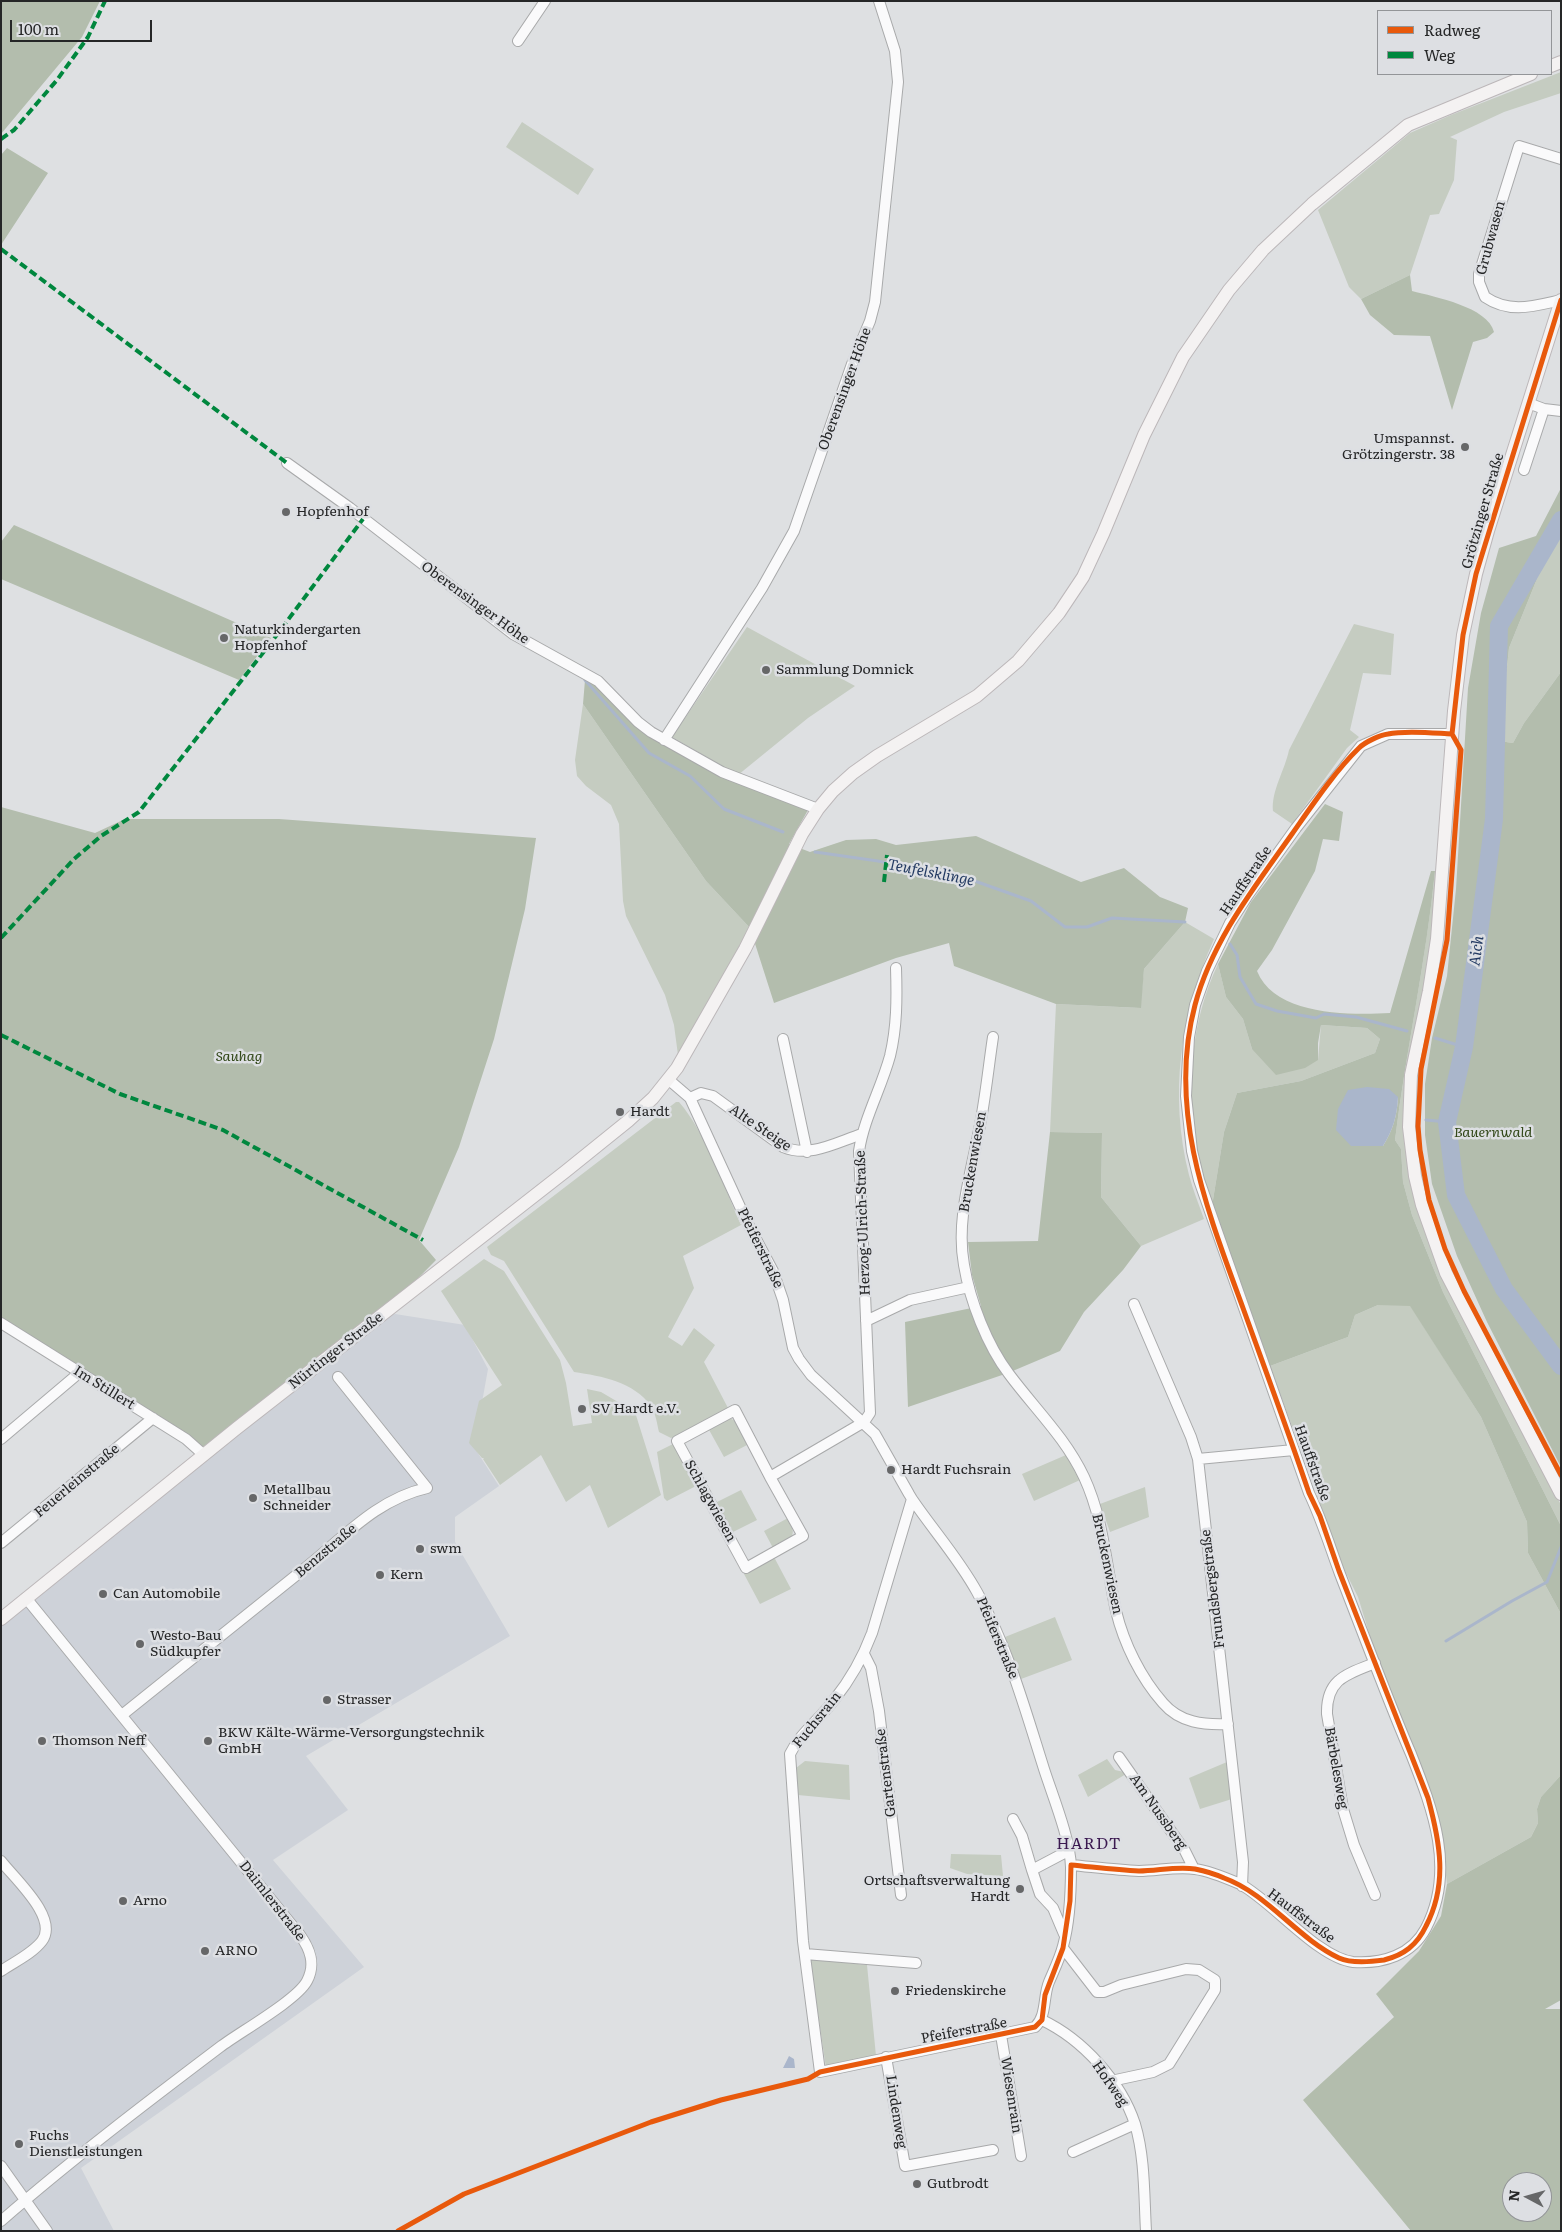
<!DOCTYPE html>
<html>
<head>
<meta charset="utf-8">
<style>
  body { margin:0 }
  #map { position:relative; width:1562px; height:2232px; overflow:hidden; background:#dee0e2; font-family:Literata,serif }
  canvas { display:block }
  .frame { position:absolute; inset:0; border:2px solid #252627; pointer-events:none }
  .legend { position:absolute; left:1377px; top:10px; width:175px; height:65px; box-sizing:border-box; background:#dddfe3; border:1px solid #939598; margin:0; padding:6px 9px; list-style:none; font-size:15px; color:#252627 }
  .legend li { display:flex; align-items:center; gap:10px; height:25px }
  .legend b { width:25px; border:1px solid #939598 }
  .north { position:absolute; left:1502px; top:2172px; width:50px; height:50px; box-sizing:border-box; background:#dddfe3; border:1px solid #939598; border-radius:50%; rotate:276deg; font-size:14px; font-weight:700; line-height:20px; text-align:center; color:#252627 }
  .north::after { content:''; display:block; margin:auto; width:18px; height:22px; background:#666768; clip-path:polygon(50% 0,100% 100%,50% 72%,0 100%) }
  .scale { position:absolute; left:10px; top:20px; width:142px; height:22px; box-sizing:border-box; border:2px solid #252627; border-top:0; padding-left:6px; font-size:15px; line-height:18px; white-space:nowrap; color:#252627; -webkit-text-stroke:4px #dddfe3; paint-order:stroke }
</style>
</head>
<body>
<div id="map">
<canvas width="1562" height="2232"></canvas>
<div class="frame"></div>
<ul class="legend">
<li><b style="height:6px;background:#e8590c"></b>Radweg</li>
<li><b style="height:6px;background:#00873e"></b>Weg</li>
</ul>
<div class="north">N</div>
<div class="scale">100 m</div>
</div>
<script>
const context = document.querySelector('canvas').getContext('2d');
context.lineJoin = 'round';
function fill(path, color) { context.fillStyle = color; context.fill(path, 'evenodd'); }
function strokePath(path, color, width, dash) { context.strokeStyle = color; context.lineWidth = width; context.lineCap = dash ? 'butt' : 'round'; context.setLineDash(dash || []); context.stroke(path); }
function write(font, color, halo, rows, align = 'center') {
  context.font = font + ' Literata,serif'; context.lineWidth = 5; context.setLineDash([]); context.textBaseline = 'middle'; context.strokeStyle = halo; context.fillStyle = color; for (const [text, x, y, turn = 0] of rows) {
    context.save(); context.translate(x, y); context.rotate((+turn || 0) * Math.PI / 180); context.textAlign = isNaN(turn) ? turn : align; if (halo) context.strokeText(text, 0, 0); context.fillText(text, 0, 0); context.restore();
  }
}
const built = new Path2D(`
  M395,1314L465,1325L488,1369L474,1447L499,1486L455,1517V1542L510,1636L306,1756L348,1810L273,1860L364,1967L81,2168L114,2231H1V1619L381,1316Z`);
const green = new Path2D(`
  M1561,72V93L1504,112L1450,137L1457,140L1454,180L1439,214L1430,215L1410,275L1361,299L1349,287L1318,210L1410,133L1451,115Z
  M522,122L594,169L578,195L506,147Z
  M1561,531V672L1524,723L1513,743L1499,741L1509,648L1547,554Z
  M1354,624L1394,634L1391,675L1363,673L1350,730L1359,737L1347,748L1292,824L1273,811C1271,791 1285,770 1289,750Z
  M747,627L855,686L808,718L738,775L672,737Z
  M583,704L706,881L750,928L678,1055L674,1025L665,995L626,916L623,901L619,824L611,805L586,786L577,776L575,760Z
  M1435,871H1438L1431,954L1407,1068L1418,1209L1440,1270L1561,1505V1526L1443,1292L1412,1215L1403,1182L1401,1149L1395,1140C1406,1050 1426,961 1435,871Z
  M1185,922L1214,939C1180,1014 1169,1095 1189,1175C1193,1190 1199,1205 1204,1219L1141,1246L1101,1197L1102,1133L1050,1132L1056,1004L1140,1008L1144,969Z
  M1218,964L1226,997L1243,1019L1252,1049L1318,1060L1321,1025L1367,1028L1380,1039L1375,1053L1301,1081L1237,1093L1224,1132L1212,1206C1207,1186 1200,1167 1196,1147C1186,1086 1191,1021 1218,964Z
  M676,1102H679C706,1133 724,1187 741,1225L683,1256L694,1288L668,1337L682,1346L694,1328L715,1345L704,1362L728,1408L671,1438L659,1432C657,1424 656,1414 651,1406C634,1382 602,1376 574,1372L504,1261L491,1255L487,1247Z
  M484,1259L504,1271L560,1360L566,1383L573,1426L592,1423L587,1389L601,1392L635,1412L661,1495L608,1528L590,1485L566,1502L541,1455L500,1485L483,1459L484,1458H482L469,1443L479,1401L502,1385L441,1291Z
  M1378,1305H1410L1481,1417L1527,1522L1528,1553L1561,1614V1775L1541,1797L1537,1809L1538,1823L1531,1837L1447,1884L1440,1824L1431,1793L1373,1646L1358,1597L1344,1569L1270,1366L1348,1337L1355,1315Z
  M730,1418L738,1423L749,1444L724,1457L708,1428Z
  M673,1444L696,1486L667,1501L664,1498L657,1452Z
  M1066,1455L1080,1480L1034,1501L1022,1474Z
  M1145,1487L1149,1517L1110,1532L1100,1504Z
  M741,1490L757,1520L731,1533L715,1503Z
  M788,1518C799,1538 790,1539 773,1548L764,1531Z
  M774,1557L791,1589L760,1604L744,1574Z
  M1055,1617L1072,1660L1021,1679L1005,1637Z
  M1107,1759L1115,1770L1124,1772L1126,1774L1088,1797L1078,1775Z
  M805,1761L849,1765L850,1800L798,1795L796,1768Z
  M1227,1762L1232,1799L1200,1809L1189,1778Z
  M951,1854L1001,1855L1003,1876L967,1874L950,1868Z
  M810,1959L867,1965L876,2056L826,2068Z`);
const forest = new Path2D(`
  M1,1H100L82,37L1,134Z
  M7,148L48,173L1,245V155Z
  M1410,275L1412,291C1435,297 1488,307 1494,332L1487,338L1473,342L1452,410L1430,336L1394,335L1370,315L1361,299Z
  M1561,488V531L1547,554L1509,648L1499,741L1513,743L1524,723L1561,672V1467L1487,1322L1457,1256L1432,1184L1425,1135V1084L1432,1038L1447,976L1456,889L1468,688L1481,613L1499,548L1536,536Z
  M14,525L271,638L239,680L1,579V542Z
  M588,677L663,742L808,810L789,844L810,852L846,840L876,839L896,845L905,844L976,836L1081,882L1124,868L1160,897L1188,908L1185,922L1144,969L1141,1008L1056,1004L954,966L949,943L896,958L774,1003L750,928L706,881L583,704L585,680Z
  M1325,804L1343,812L1339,841L1323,839L1315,871L1272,950L1257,971C1275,1016 1349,1015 1390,1013L1431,871H1435C1426,962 1406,1050 1395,1140L1401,1149L1403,1182L1412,1215L1443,1292L1561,1526V1614L1528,1553L1527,1522L1481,1417L1410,1306L1378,1305L1355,1315L1348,1337L1270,1366L1212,1206L1224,1132L1237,1093L1301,1081L1375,1053L1380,1039L1367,1028L1321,1025L1318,1043V1060L1305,1068L1276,1075L1252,1049L1243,1019L1226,997L1218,964L1251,902ZM1398,1097C1397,1116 1393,1130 1383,1146L1351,1145Z
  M1,807L95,833L125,819H279L536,838L525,909L494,1039L459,1147L419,1240L436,1260L381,1316L204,1455L1,1323Z
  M1050,1132L1102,1133L1101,1197L1141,1246L1123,1270L1084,1312L1060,1351L1008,1373L908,1407L905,1322L981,1306L972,1275L968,1242L1038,1241Z
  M1561,1775V2000L1545,2009H1561V2231H1411L1303,2100L1394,2017L1376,1994L1419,1951L1441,1916L1447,1884L1531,1837L1538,1823L1537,1809L1541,1797ZM1512,2182H1542V2212H1512Z`);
const water = new Path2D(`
  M1367,1087L1389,1089L1398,1097C1397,1116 1393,1130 1383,1146H1351L1336,1130L1338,1109L1348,1090Z
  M789,2056L794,2059L795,2068H783Z`);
const stream = new Path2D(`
  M585,680L649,753L690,776L724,809L783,832
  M815,852L878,861L972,880L1031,901L1065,927H1087L1112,918L1185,922
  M1230,944L1237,955L1240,977L1256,1004L1277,1011L1316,1018L1324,1014L1356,1017L1407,1031
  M1435,1038L1464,1047
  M1426,1120L1447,1122
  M1446,1641L1512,1601L1547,1582L1561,1547`);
const river = new Path2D(`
  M1561,520L1499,626L1494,819L1464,1047L1447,1122L1456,1195L1504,1289L1561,1366`);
const minor = new Path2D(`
  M518,41L545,1
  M1561,300C1534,306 1510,314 1485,297L1479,282V274L1519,146L1561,159
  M1544,409L1561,411
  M287,463L350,508L513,634L598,681L638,722L651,732L722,772L818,809
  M1524,470L1544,409L1528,403
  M664,740L762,588L794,531L852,364L870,321L875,302L898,82L895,51L879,1
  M993,1037C988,1070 985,1103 978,1135C970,1177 956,1222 964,1265C970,1301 987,1345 1009,1374C1035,1409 1065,1437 1084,1477C1104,1520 1106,1566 1116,1611C1124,1644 1141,1678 1163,1703C1180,1723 1204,1725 1228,1724
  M783,1039L807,1152
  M669,1080L690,1098L747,1222L773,1271L783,1300L793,1348L799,1359L811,1375L875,1434L909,1494L912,1499C933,1530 959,1559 977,1592C1008,1647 1025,1709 1044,1769C1053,1797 1070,1838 1071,1867C1071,1893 1070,1921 1063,1946C1060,1958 1054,1970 1049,1982C1043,1996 1047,2016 1035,2027L820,2072L803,1941L790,1754C800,1733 820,1719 834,1700C850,1680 863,1657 872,1633L912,1499
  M690,1098L701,1093L713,1096L783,1147C810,1158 835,1143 862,1134
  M1134,1304L1191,1437L1198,1459L1243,1862L1242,1886
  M866,1321L910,1300L969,1287
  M1,1323L186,1439L204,1455
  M1,1439L79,1373
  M1198,1459L1294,1450
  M770,1477L735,1410L677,1441L746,1568L803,1536L770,1477L864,1422L870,1413L859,1151C864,1118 881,1089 890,1056C897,1027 897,998 896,968
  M1,1543L153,1418
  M864,1654L871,1668L879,1711L901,1895
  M1375,1663C1347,1674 1326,1679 1327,1714L1343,1809L1354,1845L1375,1895
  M122,1715C183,1666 243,1618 304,1569C343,1538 377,1499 427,1488L338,1377
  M1119,1757L1185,1851L1194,1869
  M1013,1819L1022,1836L1032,1870
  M1,1861C15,1879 59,1918 42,1941C32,1954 14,1962 1,1971
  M1071,1865C1093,1867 1116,1870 1139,1871C1157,1871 1177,1866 1195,1869C1210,1871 1226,1878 1240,1884C1272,1901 1318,1958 1353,1962C1383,1964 1412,1955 1426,1928C1456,1870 1433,1810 1411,1754C1398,1724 1386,1693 1374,1662C1363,1633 1351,1603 1340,1574C1330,1547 1322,1520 1309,1493L1199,1180L1192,1151L1186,1096L1189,1037L1195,1005L1207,971L1230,923L1248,895L1296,828L1361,746L1388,734H1452
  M1064,1934L1053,1908L1040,1894L1032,1870L1068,1851
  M1063,1948L1097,1992H1104L1121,1985L1186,1969L1199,1970L1215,1980V1990L1169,2064L1153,2072L1111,2081
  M805,1954L916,1963
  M1042,2020C1082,2039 1121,2081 1135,2124C1145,2157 1144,2196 1146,2231
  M1001,2035L1021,2156
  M886,2057L905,2166L993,2150
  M1073,2152L1135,2124
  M1,2166L47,2231
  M1,2221C71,2160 146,2103 220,2047C240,2032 297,2000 307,1981C316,1964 310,1949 300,1935L26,1598`);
const major = new Path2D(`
  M1551,66L1561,62
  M1561,300L1488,531L1476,574L1463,635L1454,711L1437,939L1429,991L1411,1075L1409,1127L1415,1176L1422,1205L1446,1273L1561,1494
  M1,1619L237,1428L566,1171L628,1121L653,1098L677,1068L745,949L802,834L818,809L833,791L853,773L877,756L977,696L1018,661L1059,613L1083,577L1103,534L1144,435L1183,357L1229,290L1263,250L1312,204L1408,125L1531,74`);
const quiet = new Path2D(`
  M1,139L14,130L57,80L88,37L105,1
  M1,249L287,463
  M884,882L887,855
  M1,938L74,859L101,836L139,812L273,640L363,519
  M1,1035L120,1094L223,1130L423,1240`);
const cycleway = new Path2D(`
  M1452,734L1461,750L1447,940L1421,1069L1418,1126L1420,1150L1429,1200L1445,1249L1464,1291L1561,1475
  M1452,734L1463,635L1476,574L1561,300
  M398,2231L464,2194L651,2122L721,2100L808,2079L820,2072L1035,2027L1042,2020L1045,1995L1063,1948L1070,1901L1071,1865C1093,1867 1116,1870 1139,1871C1157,1871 1177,1866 1195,1869C1205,1871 1215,1874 1224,1878C1268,1894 1297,1938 1339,1958C1352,1964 1370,1962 1384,1960C1404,1955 1417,1945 1426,1926C1448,1884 1440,1842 1428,1798L1339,1571L1320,1516L1309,1493C1288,1431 1265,1369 1243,1308C1207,1210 1167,1110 1195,1005C1212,941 1254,888 1292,834C1311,807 1335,771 1359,748C1365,742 1380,735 1388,734C1406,730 1433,733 1452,734`);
const markers = [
  [1465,447,5,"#666768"],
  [286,512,5,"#666768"],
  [224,638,5,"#666768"],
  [766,670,5,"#666768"],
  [620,1112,5,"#666768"],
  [582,1409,5,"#666768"],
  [891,1470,5,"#666768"],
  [253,1498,5,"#666768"],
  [420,1549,5,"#666768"],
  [380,1575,5,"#666768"],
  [103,1594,5,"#666768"],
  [140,1644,5,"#666768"],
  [327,1700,5,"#666768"],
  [42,1741,5,"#666768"],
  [208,1741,5,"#666768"],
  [1020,1889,5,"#666768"],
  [123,1901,5,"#666768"],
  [205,1951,5,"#666768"],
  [895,1991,5,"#666768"],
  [19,2144,5,"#666768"],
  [917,2184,5,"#666768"]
];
const streetNames = [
  ["Grubwasen",1491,238,-75],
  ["Oberensinger Höhe",845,389,-70],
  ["Grötzinger Straße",1483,511,-74],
  ["Oberensinger Höhe",475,603,36],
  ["Hauffstraße",1246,881,-56],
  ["Alte Steige",760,1128,34],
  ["Bruckenwiesen",973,1162,-80],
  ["Herzog-Ulrich-Straße",863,1223,-92],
  ["Pfeiferstraße",760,1248,64],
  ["Nürtinger Straße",336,1351,-38],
  ["Im Stillert",104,1388,32],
  ["Hauffstraße",1312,1463,70],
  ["Feuerleinstraße",77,1481,-40],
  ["Schlagwiesen",710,1501,61],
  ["Benzstraße",326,1551,-40],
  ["Bruckenwiesen",1107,1564,78],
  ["Frundsbergstraße",1213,1589,-97],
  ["Pfeiferstraße",997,1638,67],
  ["Fuchsrain",817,1720,-51],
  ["Bärbelesweg",1336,1768,80],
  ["Gartenstraße",886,1773,-97],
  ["Am Nussberg",1158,1812,55],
  ["Daimlerstraße",272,1901,52],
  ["Hauffstraße",1301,1916,37],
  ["Pfeiferstraße",964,2031,-11],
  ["Hofweg",1110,2084,55],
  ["Wiesenrain",1011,2095,81],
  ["Lindenweg",896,2112,81]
];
const poiNames = [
  ["Umspannst.",1455,439,"right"],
  ["Grötzingerstr. 38",1455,455,"right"],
  ["Hopfenhof",296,512],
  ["Naturkindergarten",234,630],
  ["Hopfenhof",234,646],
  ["Sammlung Domnick",776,670],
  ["Hardt",630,1112],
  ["SV Hardt e.V.",592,1409],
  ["Hardt Fuchsrain",901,1470],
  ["Metallbau",263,1490],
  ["Schneider",263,1506],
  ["swm",430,1549],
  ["Kern",390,1575],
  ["Can Automobile",113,1594],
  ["Westo-Bau",150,1636],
  ["Südkupfer",150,1652],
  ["Strasser",337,1700],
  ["BKW Kälte-Wärme-Versorgungstechnik",218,1733],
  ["GmbH",218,1749],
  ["Thomson Neff",52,1741],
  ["Ortschaftsverwaltung",1010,1881,"right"],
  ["Hardt",1010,1897,"right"],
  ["Arno",133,1901],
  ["ARNO",215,1951],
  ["Friedenskirche",905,1991],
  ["Fuchs",29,2136],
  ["Dienstleistungen",29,2152],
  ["Gutbrodt",927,2184]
];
const parkNames = [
  ["Sauhag",239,1057],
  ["Bauernwald",1493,1133]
];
const waterNames = [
  ["Teufelsklinge",931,873,11],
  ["Aich",1477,951,-82]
];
const quarterNames = [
  ["HARDT",1089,1844]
];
fill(built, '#ced2d9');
fill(green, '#c5ccc1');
fill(forest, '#b3bdad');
fill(water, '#aab6cb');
strokePath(stream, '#aab6cb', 3);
strokePath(river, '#aab6cb', 18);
strokePath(minor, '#a8a9aa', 12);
strokePath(major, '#bcb7b9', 14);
strokePath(minor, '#fafafb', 10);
strokePath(major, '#f4f2f2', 12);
strokePath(quiet, '#00873e', 4, [8, 4]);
strokePath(cycleway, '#e8590c', 5);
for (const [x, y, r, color] of markers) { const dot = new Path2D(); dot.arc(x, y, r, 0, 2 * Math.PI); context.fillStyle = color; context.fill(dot); strokePath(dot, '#dddfe3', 2); }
write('14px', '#252627', '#dddfe3', streetNames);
write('14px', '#252627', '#dddfe3', poiNames, 'left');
write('italic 14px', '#324819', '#dddfe3', parkNames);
write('italic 15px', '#233a62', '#dddfe3', waterNames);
context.letterSpacing = '1px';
write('16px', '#3b1950', '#dddfe3', quarterNames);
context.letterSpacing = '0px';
</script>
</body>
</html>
